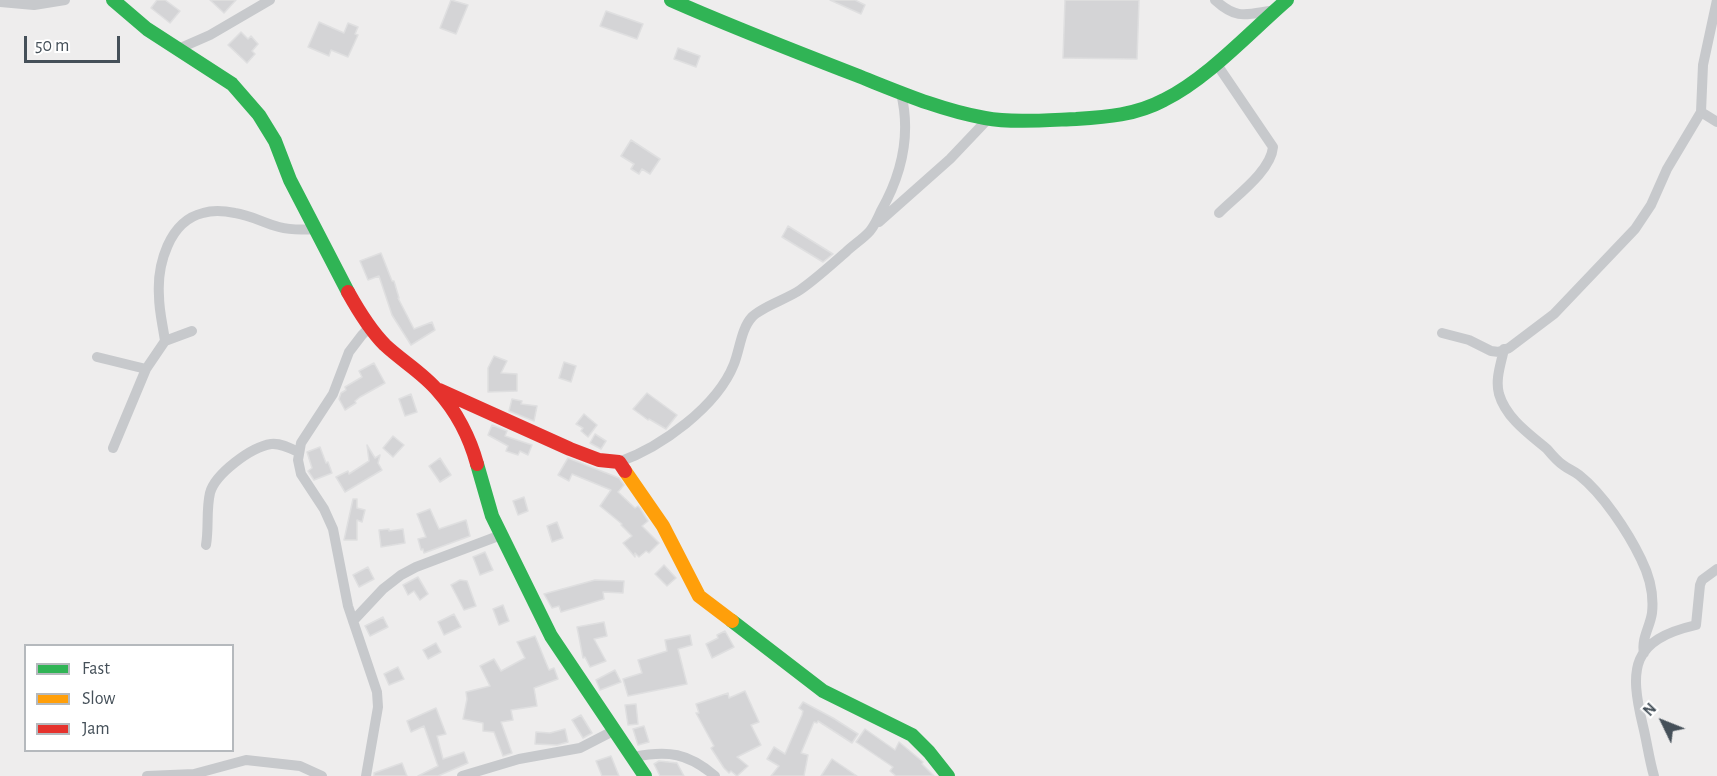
<!DOCTYPE html>
<html>
<head>
<meta charset="utf-8">
<style>
  body { margin:0 }
  #map { position:relative; width:1717px; height:776px; overflow:hidden; background:#eeeded; font-family:"Alegreya Sans",sans-serif }
  canvas { display:block }
  .legend { position:absolute; left:24px; top:644px; width:210px; height:108px; box-sizing:border-box; background:#fff; border:2px solid #b5b9bd; margin:0; padding:8px 10px; list-style:none; font-size:18px; color:#455059 }
  .legend li { display:flex; align-items:center; gap:12px; height:30px }
  .legend b { width:30px; border:2px solid #b5b9bd }
  .north { position:absolute; left:1633px; top:692px; width:60px; height:60px; -webkit-text-stroke:4px #fff; paint-order:stroke; rotate:313deg; font-size:16px; font-weight:700; line-height:24px; text-align:center; color:#455059 }
  .north::after { content:''; display:block; margin:auto; width:21px; height:27px; background:#455059; clip-path:polygon(50% 0,100% 100%,50% 72%,0 100%) }
  .scale { position:absolute; left:24px; top:36px; width:96px; height:27px; box-sizing:border-box; border:3px solid #455059; border-top:0; padding-left:8px; font-size:18px; line-height:21px; white-space:nowrap; color:#455059; -webkit-text-stroke:4px #fff; paint-order:stroke }
</style>
</head>
<body>
<div id="map">
<canvas width="1717" height="776"></canvas>
<ul class="legend">
<li><b style="height:8px;background:#30b455"></b>Fast</li>
<li><b style="height:8px;background:#ff9f0a"></b>Slow</li>
<li><b style="height:8px;background:#e5322d"></b>Jam</li>
</ul>
<div class="north">N</div>
<div class="scale">50 m</div>
</div>
<script>
const context = document.querySelector('canvas').getContext('2d');
context.lineJoin = 'round';
function fill(path, color) { context.fillStyle = color; context.fill(path, 'evenodd'); }
function strokePath(path, color, width, dash) { context.strokeStyle = color; context.lineWidth = width; context.lineCap = dash ? 'butt' : 'round'; context.setLineDash(dash || []); context.stroke(path); }
const building = new Path2D(`
  M157,0H165L180,11L170,23L151,8Z
  M210,0H236L224,13Z
  M451,0L468,5L456,34L440,28Z
  M830,0H855L865,5L861,14Z
  M1065,0H1139L1137,59L1063,58Z
  M606,11L643,24L637,39L600,26Z
  M319,22L344,33L348,23L358,27L355,34L358,35L348,57L331,50L329,56L308,47Z
  M241,32L248,39L251,36L258,44L252,51L255,54L247,63L228,45Z
  M678,48L700,56L696,67L674,59Z
  M631,140L660,159L650,174L642,169L639,174L631,169L634,164L621,156Z
  M788,226L833,254L823,262L782,237Z
  M381,253L392,281H394L399,298H398L414,329L432,322L435,330L411,345L392,315L379,276L368,280L360,261Z
  M494,356L507,361L501,373L517,374V391L488,392V368Z
  M564,362L576,366L571,382L559,378Z
  M374,363L385,383L360,397L355,401L356,403L345,410L339,399L341,393L346,390L345,387L362,377L359,371Z
  M647,393L677,415L666,429L649,419L648,420L633,409Z
  M411,394L417,412L405,416L399,399Z
  M512,399L522,401L521,404L537,406L534,421L509,411Z
  M584,414L597,425L588,437L581,431L583,428L576,424Z
  M492,425L507,431L505,436L532,445L528,455L520,451L518,455L506,451L508,446L488,435Z
  M595,434L606,441L601,449L590,443Z
  M393,436L404,445L393,457L383,448Z
  M367,445L375,458L380,455L378,463L382,470L345,492L336,477L348,471L349,474L369,461Z
  M320,447L326,463L328,462L332,473L314,480L308,471L312,468L307,452Z
  M440,458L451,475L440,482L429,466Z
  M568,458L619,478L624,485L618,492L635,508L638,506L640,508L648,521L642,526L659,543L649,553L646,551L639,557L635,553V557L623,543L632,536L621,525L622,524L600,506L611,490L572,474L569,481L558,475Z
  M524,497L528,511L518,515L513,501Z
  M353,499H357V508L365,510L362,522L357,520V540H344Z
  M430,509L439,529L466,520L470,536L424,553L423,549L421,550L418,539L426,537L417,514Z
  M557,522L563,538L552,542L547,526Z
  M389,529V531L403,529L405,543L381,547L379,530Z
  M485,552L493,570L480,575L473,557Z
  M664,565L676,578L667,586L655,574Z
  M368,567L374,579L359,587L353,575Z
  M418,577L428,594L420,600L414,591L408,595L403,585Z
  M460,580L467,581L476,606L464,610L451,585Z
  M595,580L624,581L623,593L603,592L604,599L561,612L559,606L552,608L544,594Z
  M503,605L509,621L499,625L493,609Z
  M454,614L461,627L444,635L438,622Z
  M383,617L388,627L370,636L365,626Z
  M604,622L607,636L594,639L606,661L590,667L585,657L583,658L577,627Z
  M725,631L734,647L712,658L706,644L718,638L717,635Z
  M690,635L692,645L678,649L687,684L628,696L623,679L642,673L638,660L667,651L665,640Z
  M535,636L549,670L554,668L558,679L534,688L537,706L511,710L513,720L501,722L512,753L503,756L494,732L483,731V723L463,719L467,699L466,692L490,686L480,666L494,659L501,671L525,658L517,642Z
  M436,643L441,652L428,659L423,650Z
  M398,667L404,679L389,685L384,674Z
  M615,670L621,682L600,690L596,680Z
  M745,691L759,722L751,725L761,745L737,757L748,766L737,776L731,771L729,773L724,768L711,748L714,746L696,713H699L696,704L728,693L729,698Z
  M803,702L833,718L858,734L852,743L818,721L817,723L814,722L801,753L808,755L804,776H771L779,766L767,759L774,747L785,754L802,715L803,711L799,708Z
  M636,704L638,724L628,725L625,705Z
  M436,708L446,734L437,736L443,759L464,752L468,763L438,776H418L438,766L424,726L411,732L407,721Z
  M581,715L592,733L583,738L572,720Z
  M644,726L649,742L638,745L633,729Z
  M565,729L568,742L557,745L535,744L536,732L550,733Z
  M865,729L895,750L899,742L923,762L922,764L934,776H896L890,771L893,767L856,742Z
  M611,756L619,776H602L596,761Z
  M832,759L857,776H821Z
  M659,761L677,763L684,776H660L654,764Z
  M402,763L407,776H374V773Z`);
const street = new Path2D(`
  M1215,0C1238,21 1247,14 1275,10
  M0,2L34,5L65,0
  M178,49L210,35L270,0
  M1216,63L1273,147C1271,171 1236,196 1219,213
  M1701,112L1717,122
  M879,222L950,159L988,119
  M1442,333L1469,340L1491,351L1499,352L1509,348L1554,314L1635,229L1651,205L1667,169L1701,112L1703,65L1717,0
  M165,341L192,331
  M1504,349C1501,364 1495,379 1499,394C1506,418 1529,434 1547,449C1552,455 1557,461 1563,465C1568,469 1574,471 1579,475C1603,494 1628,532 1641,559C1649,575 1654,595 1652,613C1650,627 1641,639 1644,653
  M97,357L146,369L165,341C163,326 159,311 159,296C157,265 169,221 203,213C213,210 225,211 235,213C250,215 264,223 279,227C290,230 303,230 315,229
  M113,448L146,369
  M619,462C661,447 717,407 734,364C740,349 741,329 752,317C761,307 787,299 800,290C816,279 831,265 846,252C853,245 863,239 870,231C874,226 878,218 881,211C902,174 911,134 901,93
  M206,545C209,528 206,510 210,493C215,474 251,447 271,444C281,443 290,448 298,452
  M353,621L383,589L401,575L416,567L501,535
  M634,757C668,750 688,753 715,776
  M147,776L194,774L246,760L300,766L322,776
  M366,776L378,707L377,692L348,606L333,529L324,509L301,474L298,460L301,443L333,394L349,352L362,335L370,327
  M462,776L519,759L580,748L615,730
  M1654,776C1649,759 1647,742 1643,726C1629,668 1631,640 1696,625L1700,585L1702,580L1717,569`);
const fast = new Path2D(`
  M113,0L147,29L232,84L259,115L275,141L290,180L348,292
  M671,0C732,27 794,51 856,75C899,92 940,110 985,118C1011,123 1049,120 1076,119C1107,117 1136,115 1164,100C1207,79 1250,32 1287,0
  M477,464L492,516L551,636L645,776
  M732,621L823,691L912,735L929,752L948,776`);
const slow = new Path2D(`
  M625,471L663,526L699,596L732,621`);
const jam = new Path2D(`
  M348,292C358,310 370,330 385,345C402,361 423,373 438,391C456,411 470,438 477,464
  M439,390L570,449L599,460L619,462L625,471`);
fill(building, '#d4d4d6');
strokePath(building, '#dfdfe0', 1.5);
strokePath(street, '#c7c9cc', 10);
strokePath(fast, '#30b455', 14);
strokePath(slow, '#ff9f0a', 14);
strokePath(jam, '#e5322d', 14);
</script>
</body>
</html>
